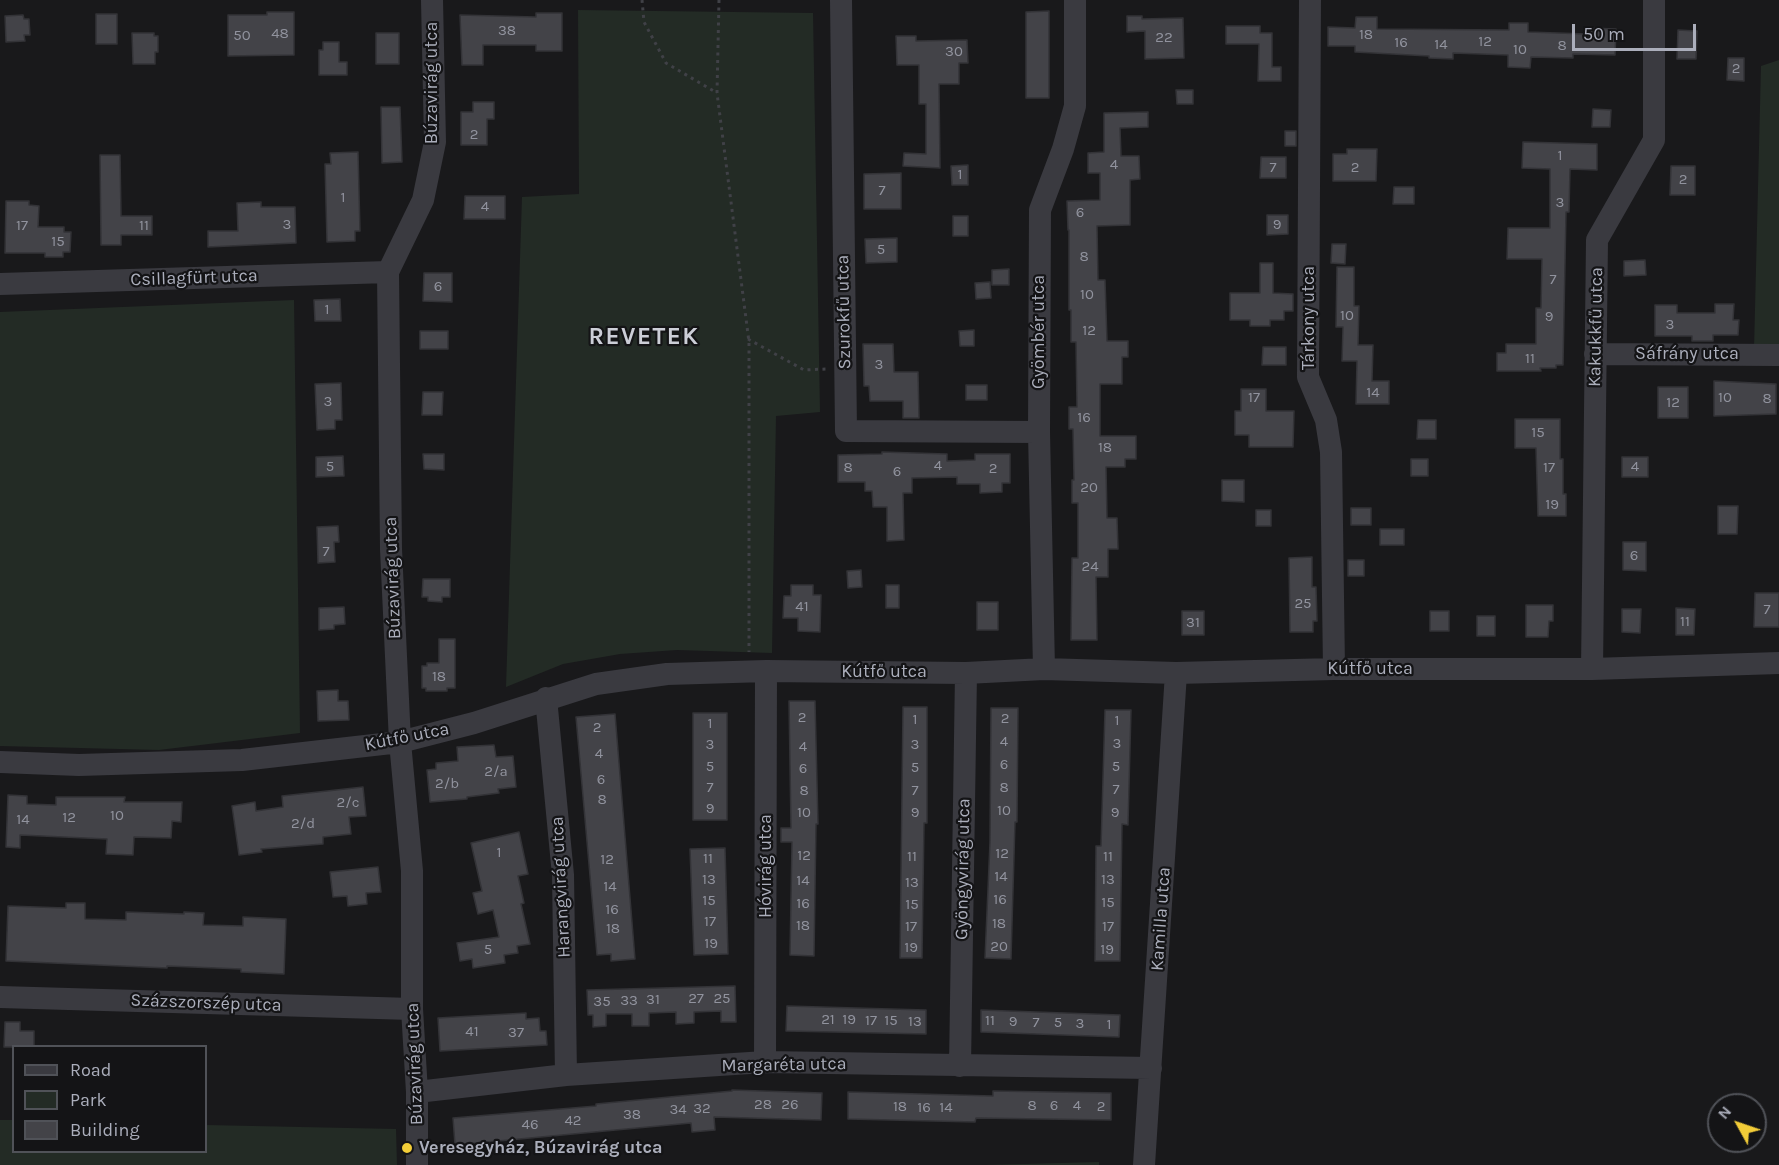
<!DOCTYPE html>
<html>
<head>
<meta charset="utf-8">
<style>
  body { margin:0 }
  #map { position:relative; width:1779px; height:1165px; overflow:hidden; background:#19191b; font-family:Karla,sans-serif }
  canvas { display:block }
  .legend { position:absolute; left:12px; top:1045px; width:195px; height:108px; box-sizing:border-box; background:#141416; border:2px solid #505258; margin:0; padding:8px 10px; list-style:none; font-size:18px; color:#abaebb }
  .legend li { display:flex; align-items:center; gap:12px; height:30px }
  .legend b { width:30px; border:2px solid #505258 }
  .north { position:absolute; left:1707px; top:1093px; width:60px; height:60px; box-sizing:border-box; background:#141416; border:2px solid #505258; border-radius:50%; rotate:310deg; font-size:16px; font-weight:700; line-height:24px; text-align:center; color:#abaebb }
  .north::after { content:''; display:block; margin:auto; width:21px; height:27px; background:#f3cd38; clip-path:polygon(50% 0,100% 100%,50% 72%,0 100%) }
  .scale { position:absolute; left:1572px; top:24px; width:124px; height:27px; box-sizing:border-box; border:3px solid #abaebb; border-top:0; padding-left:8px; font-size:18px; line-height:21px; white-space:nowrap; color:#abaebb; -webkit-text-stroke:4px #141416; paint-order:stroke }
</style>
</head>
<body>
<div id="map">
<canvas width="1779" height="1165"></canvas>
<ul class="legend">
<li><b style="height:8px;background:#3a3a40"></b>Road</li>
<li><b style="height:16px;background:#232b25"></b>Park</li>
<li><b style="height:16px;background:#434348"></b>Building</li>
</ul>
<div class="north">N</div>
<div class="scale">50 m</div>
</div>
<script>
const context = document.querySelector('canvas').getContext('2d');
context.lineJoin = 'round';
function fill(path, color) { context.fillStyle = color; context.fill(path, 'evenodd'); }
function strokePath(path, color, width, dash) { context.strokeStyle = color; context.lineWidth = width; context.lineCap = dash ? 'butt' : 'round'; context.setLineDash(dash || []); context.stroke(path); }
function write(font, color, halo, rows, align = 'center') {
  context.font = font + ' Karla,sans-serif'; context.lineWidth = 4.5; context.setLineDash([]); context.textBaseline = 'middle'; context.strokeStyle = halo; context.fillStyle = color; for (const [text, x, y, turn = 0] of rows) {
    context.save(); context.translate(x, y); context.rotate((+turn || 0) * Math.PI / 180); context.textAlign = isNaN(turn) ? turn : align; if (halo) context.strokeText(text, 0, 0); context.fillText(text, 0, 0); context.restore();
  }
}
const green = new Path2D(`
  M578,10L813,13L820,412L776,416L772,653L677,650L620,654L563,664L506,687L522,197L579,194Z
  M1779,60V349H1754L1761,66Z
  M294,300L300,733L159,750L0,746V312Z
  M0,1120H13L14,1152H206V1125L396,1129L397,1165H0Z
  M1099,1162V1165H984Z`);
const building = new Path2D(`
  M1049,11V98H1026V12Z
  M267,12H294V55L228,56V15H267Z
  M536,13H562V51H536V45H483V65H462L460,15L536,17Z
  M96,14H117V44H96Z
  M23,15L24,19H29L30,35H24L25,41L6,42L5,16Z
  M1127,16H1142V19L1183,18L1184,58L1145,59V31L1127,32Z
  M1356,17H1377V29L1509,30V23H1528V32L1587,34L1588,28L1616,29L1615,55L1573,54V58L1531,57L1530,68L1508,67V55L1453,53V59L1429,58V56L1355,52V46H1328V27L1355,28Z
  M1226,26H1260V33H1272V67H1281V81H1258L1259,44H1226Z
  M1678,30L1697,31L1696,59H1677Z
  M132,33H154V36H158V52H155V64H133Z
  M376,33H399V64H376Z
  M896,36H916V41L967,40L968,63H959V84H939L940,168L903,166L904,153L926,154V104H919V65H897Z
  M323,42H339V62H347V75H319V50H323Z
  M1728,58H1744V81L1727,80Z
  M1176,90H1193V104H1177Z
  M473,102H494V119H487V145H461V112H473Z
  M381,107H400L402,162L382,163Z
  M1593,109L1611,110L1610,127H1592Z
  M1148,112V127L1120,128L1121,156H1139L1140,179L1130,180V225L1097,226L1098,280H1105L1107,341H1128V357H1122V384H1100V436H1136V459H1125V467H1106L1107,518H1117L1118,549H1108V577H1096L1097,640H1071L1072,558H1078V503H1072V480H1074L1073,429H1069V407H1077L1076,342H1071V310H1069V230H1068L1067,201L1100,200V173H1088V153L1104,152V113Z
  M1285,131H1296V146H1285Z
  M1523,142L1597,144V170L1570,169L1569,212H1566L1563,365H1556V368H1540L1541,371H1497V353H1506V344H1536V308H1541L1542,259H1507L1508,228H1550V169L1522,168Z
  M1347,149H1377L1376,181H1333V154H1347Z
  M358,152L360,231H355V241L327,242L325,164H331L330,153Z
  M100,155H120L121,216H152V235H121V245H101Z
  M1261,157H1286V178H1260Z
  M968,165V185H952L951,166Z
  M1671,166H1695V195H1670Z
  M901,173V209H864V174Z
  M1394,187H1414V204H1393Z
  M465,196H505V219H464Z
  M6,201H29V205L39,206L38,227H64V232H71L70,252H63V257H45V253H5Z
  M261,202V207H295L296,243L208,247V231H238L237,203Z
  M1267,215H1288V234L1267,235Z
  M953,216H968V236H953Z
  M897,238V262L866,263L865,239Z
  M1332,244H1346L1345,264L1331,263Z
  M1645,260L1646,275L1624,276V261Z
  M1260,263H1273V293L1293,294V311H1284V320H1270V326H1250V320H1230V293H1260Z
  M1337,267H1354V306H1359L1358,345H1373L1372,381H1389V404H1356L1357,361H1342L1343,327H1336Z
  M1009,269V285H992V270Z
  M424,273H452V302L423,301Z
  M990,282L991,298L976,299L975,283Z
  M340,299L341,321H315L314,300Z
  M1715,304H1734L1733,320H1739L1738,335H1713V341H1692V336H1655V305H1677V313H1715Z
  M974,330V346H960L959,331Z
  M420,331H448V349H420Z
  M863,344H893L894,372H918L919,418H903V401H870L869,386H864Z
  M1263,347H1286V365H1262Z
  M1714,381L1776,384V414L1714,416Z
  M341,383L342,420H335V429L317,430L315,384Z
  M966,385H987V400H966Z
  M1658,387H1688V418H1658Z
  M1241,389H1266V411H1294L1293,447H1249V435H1235V411H1241Z
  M423,392H443L442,415H422Z
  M1515,419H1560V459H1563V494H1566V516H1538L1536,448H1515Z
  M1418,420H1436V439H1417Z
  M882,452L947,454V461L975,460V454H1010V483H1002V492L980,493V484H957V477L912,478V493H903L904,540L887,541V507H873L872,491H865V482H838V455L882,454Z
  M423,454H444V470L424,469Z
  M343,456L344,476L316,477V457Z
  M1622,457H1648V477H1622Z
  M1411,459H1428V476H1411Z
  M1222,480H1244V502L1222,501Z
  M1718,506H1738L1737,534H1718Z
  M1351,508H1371V525H1351Z
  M1256,510H1271V526H1256Z
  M338,526L339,542H334L335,562L318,563L317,527Z
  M1380,529H1404V545H1380Z
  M1623,542H1646V571L1623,570Z
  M1312,557V587H1316L1317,621H1313V632H1290L1289,558Z
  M1348,560H1364V576H1348Z
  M861,570L862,587L848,588L847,571Z
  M423,579H450V597H442V602L428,601V597H422Z
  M791,585H813V595H821L820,632L798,631V618H783L784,596H791Z
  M886,585H899V608H886Z
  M1755,593H1779V627H1754Z
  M977,602H998V630H977Z
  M1526,605H1553V621H1549L1548,637H1526Z
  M344,607L345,624L334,625V629L319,630V608Z
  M1676,608L1695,609L1694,635H1676Z
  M1622,609H1641L1640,633L1622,632Z
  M1182,611H1204V635H1182Z
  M1430,611H1449V631H1430Z
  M1477,616H1495V636H1477Z
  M439,639H455V688H447V691H426V688H422V666H427V663H439Z
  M338,690V701H348L349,720L318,721L317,691Z
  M789,701H815L818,824H816L814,956L790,955L792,842H781V828H791Z
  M903,707H927V823H924L922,958H900Z
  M991,708H1018L1017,822H1015L1011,959L985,958L990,842Z
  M1105,710H1131L1128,825L1122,824L1120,961H1095L1096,846H1101Z
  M693,713H727V820H693Z
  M615,714L635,959L611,961V954L597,955L576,717Z
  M494,745L496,757L513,756L516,787L498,789L499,793L467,797V799L430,802L427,770L436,769V763L458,761L457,747Z
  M363,787L366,816L349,817L351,834L323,837V844L261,849L262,852L239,855L232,806L255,802L256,811L283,807L282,796Z
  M8,795L27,796V804L56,805V797H125L124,802H182L181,822L172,821L171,838L134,837L133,855L106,854L107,839L20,835V848L6,847Z
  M519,832L528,874L518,876L524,903L521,904L530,944L517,946L518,953L504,955L505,963L473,968L472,959L460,961L457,943L499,937L493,910L478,914L473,893L482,891L471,843Z
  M725,848L728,954L694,955L690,849Z
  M378,867L381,892L366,893L367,904L348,906L347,896L333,897L330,872Z
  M66,903H85V919L126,920V912L184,914V912L204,913L203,925L243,926V917L286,919L284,974L241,972V969L167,966V968L6,961L8,906L66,908Z
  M735,986L736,1022H721V1011L694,1012V1023L676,1024V1012L649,1013V1026H632V1014H606V1026L593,1027V1015H588L587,990Z
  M787,1006L926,1010V1034L786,1031Z
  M981,1010L1120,1015L1119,1037L981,1032Z
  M526,1013V1019L539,1018L540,1031H546L547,1045L440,1051L438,1018Z
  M5,1022H20V1031H34V1047H4Z
  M732,1090L822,1093L821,1120L714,1117L715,1130L692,1132L691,1123L455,1145L453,1118L596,1106V1104L732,1091Z
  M993,1091L1111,1093V1120L976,1118L975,1122L848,1119V1092L993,1096Z`);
const path = new Path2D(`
  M642,0L644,22L666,63L717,93
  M719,0L717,93L749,342V652
  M748,339L804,370L826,369`);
const minor = new Path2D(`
  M841,0L846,431L1039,432
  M1310,0L1308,377L1326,420L1331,452L1334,669
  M0,284L388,272
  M1595,354L1779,355
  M1044,669L1039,432L1040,210L1063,149L1075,106V0
  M1592,669L1597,240L1654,140V0
  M546,698L563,875L566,1075
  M0,762L79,765L242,760L400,742L474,723L596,684L667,674L766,671L966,673L1044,669L1176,673L1334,669H1592L1779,663
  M0,997L412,1009
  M765,1062L766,671
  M960,1066L966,673
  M417,1092L566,1075L765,1062L1151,1068
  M417,1165V1092L412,1009V871L400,742L391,549L388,272L423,200L435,142L432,0
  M1144,1165L1176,673`);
const markers = [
  [407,1148,6,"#f3cd38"]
];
const numberNames = [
  ["38",507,31],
  ["48",280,34],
  ["18",1366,35],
  ["50",242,36],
  ["22",1164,38],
  ["12",1485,42],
  ["16",1401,43],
  ["14",1441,45],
  ["8",1562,46],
  ["10",1520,50],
  ["30",954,52],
  ["2",1736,69],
  ["2",474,135],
  ["1",1560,156],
  ["4",1114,165],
  ["7",1273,168],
  ["2",1355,168],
  ["1",960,175],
  ["2",1683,180],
  ["7",882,191],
  ["1",343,198],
  ["3",1560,203],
  ["4",485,207],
  ["6",1080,213],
  ["3",287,225],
  ["9",1277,225],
  ["17",22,226],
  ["11",144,226],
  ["15",58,242],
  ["5",881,250],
  ["8",1084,257],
  ["7",1553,280],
  ["6",438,287],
  ["10",1087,295],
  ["1",327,310],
  ["10",1347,316],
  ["9",1549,317],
  ["3",1670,325],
  ["12",1089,331],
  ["11",1530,359],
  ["3",879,365],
  ["14",1373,393],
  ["17",1254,398],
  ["10",1725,398],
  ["8",1767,399],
  ["3",328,402],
  ["12",1673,403],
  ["16",1084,418],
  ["15",1538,433],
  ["18",1105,448],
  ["4",938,466],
  ["5",330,467],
  ["4",1635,467],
  ["8",848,468],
  ["17",1549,468],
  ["2",993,469],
  ["6",897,472],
  ["20",1089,488],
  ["19",1552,505],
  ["7",326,552],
  ["6",1634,556],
  ["24",1090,567],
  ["25",1303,604],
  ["41",802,607],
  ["7",1767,610],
  ["11",1685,622],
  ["31",1193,623],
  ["18",439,677],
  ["2",802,718],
  ["2",1005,719],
  ["1",915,720],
  ["1",1117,721],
  ["1",710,724],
  ["2",597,728],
  ["4",1004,742],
  ["3",1117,744],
  ["3",710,745],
  ["3",915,745],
  ["4",803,747],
  ["4",599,754],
  ["6",1004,765],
  ["5",710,767],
  ["5",1116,767],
  ["5",915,768],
  ["6",803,769],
  ["2/a",496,772],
  ["6",601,780],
  ["2/b",447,784],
  ["7",710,788],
  ["8",1004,788],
  ["7",1116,790],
  ["8",804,791],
  ["7",915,791],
  ["8",602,800],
  ["2/c",348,803],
  ["9",710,809],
  ["10",1004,811],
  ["10",804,813],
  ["9",915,813],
  ["9",1115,813],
  ["10",117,816],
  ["12",69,818],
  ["14",23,820],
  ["2/d",303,824],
  ["1",499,853],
  ["12",1002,854],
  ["12",804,856],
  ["11",912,857],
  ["11",1108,857],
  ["11",708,859],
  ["12",607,860],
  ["14",1001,877],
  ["13",709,880],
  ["13",1108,880],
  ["14",803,881],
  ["13",912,883],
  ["14",610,887],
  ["16",1000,900],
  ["15",709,901],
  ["15",1108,903],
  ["16",803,904],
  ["15",912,905],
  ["16",612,910],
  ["17",710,922],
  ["18",999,924],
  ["18",803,926],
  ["17",911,927],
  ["17",1108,927],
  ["18",613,929],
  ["19",711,944],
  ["20",999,947],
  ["19",911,948],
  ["5",488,950],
  ["19",1107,950],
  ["27",696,999],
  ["25",722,999],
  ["31",653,1000],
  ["33",629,1001],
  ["35",602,1002],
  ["21",828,1020],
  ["19",849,1020],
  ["17",871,1021],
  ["15",891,1021],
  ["11",990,1021],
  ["13",915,1022],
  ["9",1013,1022],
  ["7",1036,1023],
  ["5",1058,1023],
  ["3",1080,1024],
  ["1",1109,1025],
  ["41",472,1032],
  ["37",516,1033],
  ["28",763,1105],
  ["26",790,1105],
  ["8",1032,1106],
  ["6",1054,1106],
  ["4",1077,1106],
  ["18",900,1107],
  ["2",1101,1107],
  ["16",924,1108],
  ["14",946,1108],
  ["32",702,1109],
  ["34",678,1110],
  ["38",632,1115],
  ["42",573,1121],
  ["46",530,1125]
];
const streetNames = [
  ["Búzavirág utca",432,83,-90],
  ["Csillagfürt utca",194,278,-2],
  ["Szurokfű utca",844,312,-91],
  ["Tárkony utca",1309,318,-90],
  ["Kakukkfű utca",1596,327,-89],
  ["Gyömbér utca",1039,332,-90],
  ["Sáfrány utca",1687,354],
  ["Búzavirág utca",393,578,-92],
  ["Kútfő utca",1370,669],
  ["Kútfő utca",884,672],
  ["Kútfő utca",407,737,-11],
  ["Hóvirág utca",766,866,-90],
  ["Gyöngyvirág utca",963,869,-89],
  ["Harangvirág utca",561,887,-93],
  ["Kamilla utca",1161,919,-86],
  ["Százszorszép utca",206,1003,2],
  ["Búzavirág utca",415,1064,-92],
  ["Margaréta utca",784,1065,-1]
];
const poiNames = [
  ["Veresegyház, Búzavirág utca",419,1148]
];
const districtNames = [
  ["REVETEK",644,337]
];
fill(green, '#232b25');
fill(building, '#434348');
strokePath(building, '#333337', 1.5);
strokePath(path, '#404147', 3, [3, 4.5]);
strokePath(minor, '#3a3a40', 22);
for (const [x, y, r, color] of markers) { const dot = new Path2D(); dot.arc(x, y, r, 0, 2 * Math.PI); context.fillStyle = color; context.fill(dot); strokePath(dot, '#141416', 2); }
write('15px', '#91939e', null, numberNames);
write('18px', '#abaebb', '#141416', streetNames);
write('bold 18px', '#abaebb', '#141416', poiNames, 'left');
context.letterSpacing = '1.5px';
write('bold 24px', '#ccced7', '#141416', districtNames);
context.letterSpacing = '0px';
</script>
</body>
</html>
